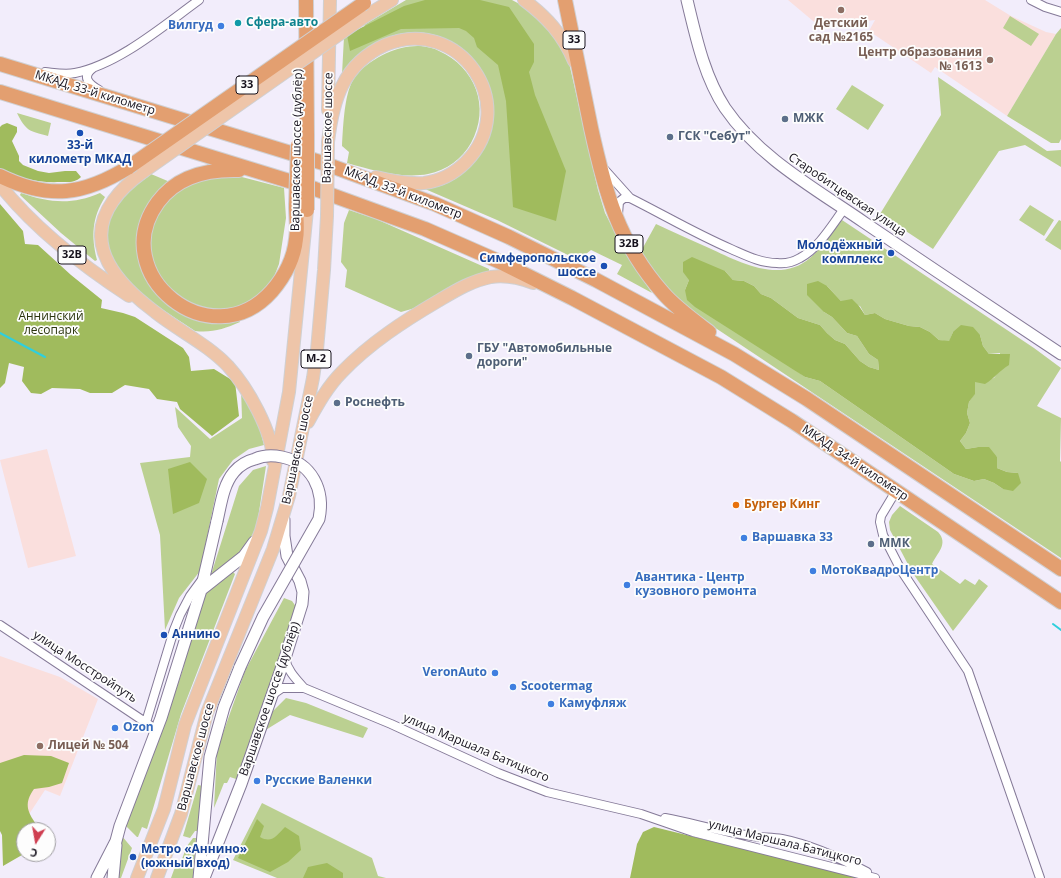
<!DOCTYPE html>
<html>
<head>
<meta charset="utf-8">
<style>
  body { margin:0 }
  #map { position:relative; width:1061px; height:878px; overflow:hidden; background:#f2edfb; font-family:"Open Sans",sans-serif }
  canvas { display:block }
  .north { position:absolute; left:16px; top:822px; width:40px; height:40px; box-sizing:border-box; background:#fdfdfd; border:1px solid #a19fa3; border-radius:50%; rotate:191deg; font-size:11px; font-weight:700; line-height:16px; text-align:center; color:#16121d }
  .north::after { content:''; display:block; margin:auto; width:14px; height:18px; background:#cf3f51; clip-path:polygon(50% 0,100% 100%,50% 72%,0 100%) }
</style>
</head>
<body>
<div id="map">
<canvas width="1061" height="878"></canvas>
<div class="north">С</div>
</div>
<script>
const context = document.querySelector('canvas').getContext('2d');
context.lineJoin = 'round';
function fill(path, color) { context.fillStyle = color; context.fill(path, 'evenodd'); }
function strokePath(path, color, width, dash) { context.strokeStyle = color; context.lineWidth = width; context.lineCap = dash ? 'butt' : 'round'; context.setLineDash(dash || []); context.stroke(path); }
function write(font, color, halo, rows, align = 'center') {
  context.font = font + ' "Open Sans",sans-serif'; context.lineWidth = 3.5; context.setLineDash([]); context.textBaseline = 'middle'; context.strokeStyle = halo; context.fillStyle = color; for (const [text, x, y, turn = 0] of rows) {
    context.save(); context.translate(x, y); context.rotate((+turn || 0) * Math.PI / 180); context.textAlign = isNaN(turn) ? turn : align; if (halo) context.strokeText(text, 0, 0); context.fillText(text, 0, 0); context.restore();
  }
}
const education = new Path2D(`
  M788,0H985L1011,16L1046,32L1056,34L1007,116L935,67L931,73L869,31L875,20L844,24L819,26Z
  M47,449L76,556L28,568L0,460Z
  M0,656L60,677L98,699L60,796L45,790L22,825L0,810Z`);
const green = new Path2D(`
  M406,0H512C540,14 558,38 570,67L598,190L605,213L627,256L652,293L617,274L622,265L591,250L581,258L568,255L497,220L425,189C431,188 438,187 443,185C459,179 471,167 480,154C525,86 448,2 376,43C363,51 352,63 342,74L344,37L349,33L373,35L364,25Z
  M1010,16L1039,34L1031,46L1003,28Z
  M1061,28V139L1059,143H1051L1007,116L1056,34Z
  M421,46C427,47 434,48 439,51C475,67 491,107 471,143C462,159 447,170 428,174C402,179 372,170 347,163L349,152L342,146C343,129 344,100 351,84C358,66 387,50 406,47C411,46 416,46 421,46Z
  M938,77L1047,151L1061,150V167L1025,145L999,151L933,249L880,214L941,115Z
  M852,85L884,105L868,130L836,109Z
  M17,113L51,123L48,136C29,131 26,131 17,113Z
  M151,174L170,182C160,190 151,198 146,210C133,236 136,269 155,291C159,295 165,299 170,302C176,306 181,311 187,315C202,324 222,322 238,319L240,322C224,329 212,333 195,331C154,303 80,264 117,205C125,192 140,183 151,174Z
  M238,176L284,188L286,218L279,264L272,282L251,303L222,311L190,305L164,285L151,259V230L156,216L175,192L206,177Z
  M21,193C50,203 72,205 100,193L105,197C92,218 91,236 97,260L95,261L61,233L20,195Z
  M1030,205L1054,220L1044,236L1019,220Z
  M349,210L376,219L489,269V273L461,282L441,292L415,308L401,312L345,287L347,270L341,262L344,223Z
  M842,220L1034,348L1061,368L1037,406L1061,418L1060,461L1061,462V558L705,321L685,305L666,288L640,253L656,224C673,232 691,240 709,248C739,262 780,284 810,258C822,248 832,233 842,220ZM725,271L733,280L744,281L754,286L761,294L771,298L798,318L820,325L827,333L835,340L845,344L860,361L869,367L879,370L878,360L869,354L857,336L847,333L832,317L824,312L827,286L841,301L860,306L865,315L875,313L885,319L909,326L920,327L930,332L939,340L949,342L953,332L980,335L983,346L989,354L1000,353V370L994,378L975,382V393L969,402L967,413L970,423L966,433L960,441L966,449L978,447L997,457V468L1007,472L1018,473L1003,489L994,483L984,479L974,481L954,474L820,381L805,377L685,290L689,280Z
  M1059,220L1061,221V250L1045,240Z
  M241,389L258,422L264,445L249,449L233,460L219,479L200,571L179,598L165,630L160,535L140,463L190,457L191,446L178,427L175,407L210,439L242,418Z
  M266,466L257,525L246,548L210,578L239,486L253,470Z
  M900,506L938,532C949,544 937,553 932,564L960,584L965,579L975,585L979,579L988,586L953,631L912,572L890,530L889,522L892,515Z
  M232,571L235,574L181,714L147,829L142,827L138,837H137L126,826L164,726L183,669L202,593Z
  M284,598L292,601L297,608L239,780L230,777L227,783H224L214,808L217,750L245,671Z
  M286,698L306,703L368,728L363,738L290,715L264,731L271,713Z
  M198,785L203,786L198,831H195L190,838L183,836Z
  M262,803L372,858L378,876L386,878H277L233,860Z
  M121,835L132,848L121,878H117Z
  M193,838H196L193,878H171L175,867L180,864L187,846Z`);
const forest = new Path2D(`
  M425,0H480L509,7L534,44V62L529,72L535,95L566,171L556,221L513,207L506,101L498,65L477,47L474,38L466,31L459,28L401,29L350,51L347,35L404,6Z
  M7,123L17,127V132L12,141L19,156V161L23,165L38,171L49,173L65,171H76L81,177C75,183 68,182 60,182C36,183 22,178 0,169V127L2,125Z
  M0,204L23,231L25,244L38,245L71,275L102,300L101,308L123,313L135,317L183,348L189,357L191,371L214,369L235,382L239,416L212,436L180,409L177,402L157,399L149,389L125,385L112,393H90L80,389L52,388L41,394L31,393L22,381L24,367L9,363L5,383L0,388Z
  M692,257L725,271L733,280L744,281L754,286L761,294L771,298L798,318L820,325L827,333L835,340L845,344L860,361L869,367L879,370L878,360L869,354L857,336L847,333L832,317L824,312L807,295V284L818,281L827,286L841,301L852,299L859,306L865,315L875,313L885,319L909,326L920,327L930,332L939,340L949,341L953,332L961,325L973,327L980,335L983,346L989,354H1010L1009,365C999,371 995,378 985,384L975,382V394L969,402L967,413L970,423L966,433L960,441L966,449L978,447H989L997,457V468L1007,472L1018,473L1021,483L1013,491L1003,489L994,483L984,479L974,481L954,474L820,381L805,377L695,307L687,300L685,290L689,280L683,272V262Z
  M190,462L207,479L199,503L173,514L168,469Z
  M24,755L51,756L69,763L62,783L49,787L34,789C24,803 27,811 36,824L24,830L22,855L3,866L2,835L0,831V763Z
  M257,819L264,826L260,837C272,844 277,835 285,827L299,836L301,850L288,862L270,872L238,858Z
  M654,827L861,878H630L637,844L643,832Z
  M327,863L343,873V878H303L308,867Z`);
const stream = new Path2D(`
  M0,333L45,357
  M1053,624L1061,630`);
const street = new Path2D(`
  M1031,0L1045,7L1061,12
  M93,68C81,77 89,84 99,90
  M45,72C55,73 65,75 75,73C119,64 163,26 199,0
  M604,169L630,198
  M618,214L619,202L624,198H630C664,215 696,234 731,249C745,255 760,263 777,263C784,264 793,262 800,258C819,248 832,225 844,209
  M896,491L881,516L880,522L883,535L901,570L968,671L1040,878
  M0,625L157,730
  M285,658C287,670 296,679 304,688
  M272,695L282,688H304L391,724L498,773L547,792L641,814L693,832L875,878
  M146,722L174,630L180,615L190,596L201,581
  M665,818C692,823 719,831 746,835C758,838 770,837 782,839C812,845 840,858 867,872`);
const secondary = new Path2D(`
  M687,0C696,37 704,76 725,108C759,158 816,189 865,223C930,267 996,311 1061,354
  M201,590L244,556L254,542
  M97,878L116,841L120,826L161,718L201,590L217,521
  M113,878L116,845
  M199,878L210,757L224,707L240,667
  M204,878L241,784L285,658L302,604L303,592L300,581L287,556L284,536V520`);
const primary = new Path2D(`
  M524,0C547,17 563,35 574,61
  M364,17L392,0
  M328,110L330,0
  M328,142C333,100 343,64 385,45C459,14 522,105 466,162C455,173 440,181 424,183C407,184 392,181 376,177
  M143,172C132,180 121,189 113,201C81,246 120,286 155,312C179,331 207,344 228,366C248,388 273,432 273,461
  M0,185C34,228 83,266 129,296
  M308,422C318,404 328,386 342,372C370,343 404,321 438,301C455,291 471,281 491,277C505,275 520,278 533,283
  M137,878L164,809L185,725L192,707L261,531L267,508L289,392L307,210
  M157,878L181,814L207,713L273,549L289,496L313,378L317,350L324,270L327,216`);
const highway = new Path2D(`
  M306,0L307,135
  M565,0C574,43 582,85 591,128C605,192 618,242 663,293C676,308 693,320 709,332
  M0,64L323,163L435,204L509,237L596,280L734,354L807,399L1061,569
  M0,92L315,189L425,229L498,261L572,298L721,377L792,421L1061,602
  M239,170C209,169 177,176 158,202C105,274 211,360 272,291C284,277 294,258 296,239C298,229 296,217 296,206
  M0,176C49,200 84,195 129,167`);
const secondaryBridge = new Path2D(`
  M217,521C221,504 223,485 234,472C239,466 247,461 255,459C264,455 272,455 282,457C312,463 325,490 319,519L263,617L240,667`);
const primaryBridge = new Path2D(`
  M143,172L364,17
  M327,216L328,142`);
const highwayBridge = new Path2D(`
  M129,167L364,3
  M296,206L298,145
  M307,210V135`);
const markers = [
  [841,10,4,"#8d6e63"],
  [238,23,4,"#0f9aa8"],
  [221,26,4,"#3f7fe0"],
  [990,60,4,"#8d6e63"],
  [785,119,4,"#5c6f8a"],
  [80,133,4,"#1a4fb4"],
  [670,137,4,"#5c6f8a"],
  [891,253,4,"#1a4fb4"],
  [604,266,4,"#1a4fb4"],
  [469,356,4,"#5c6f8a"],
  [337,403,4,"#5c6f8a"],
  [736,505,4,"#e8710a"],
  [744,538,4,"#3f7fe0"],
  [871,544,4,"#5c6f8a"],
  [813,571,4,"#3f7fe0"],
  [627,585,4,"#3f7fe0"],
  [164,635,4,"#1a4fb4"],
  [495,673,4,"#3f7fe0"],
  [513,687,4,"#3f7fe0"],
  [551,704,4,"#3f7fe0"],
  [115,728,4,"#3f7fe0"],
  [40,746,4,"#8d6e63"],
  [257,781,4,"#3f7fe0"],
  [133,857,4,"#1a4fb4"]
];
const shields = [
  [574,40,22],
  [247,85,22],
  [629,244,28],
  [72,255,28],
  [316,359,30]
];
const shieldNames = [
  ["33",574,40],
  ["33",247,85],
  ["32B",629,244],
  ["32B",72,255],
  ["М-2",316,359]
];
const cultureNames = [
  ["Сфера-авто",246,23]
];
const educationNames = [
  ["Детский",841,24],
  ["сад №2165",841,38],
  ["Центр образования",982,53,"right"],
  ["№ 1613",982,67,"right"],
  ["Лицей № 504",48,746,"left"]
];
const shopNames = [
  ["Вилгуд",213,26,"right"],
  ["Варшавка 33",752,538],
  ["МотоКвадроЦентр",821,571],
  ["Авантика - Центр",635,578],
  ["кузовного ремонта",635,592],
  ["VeronAuto",487,673,"right"],
  ["Scootermag",521,687],
  ["Камуфляж",559,704],
  ["Ozon",123,728],
  ["Русские Валенки",265,781]
];
const streetNames = [
  ["МКАД, 33-й километр",95,93,17],
  ["Варшавское шоссе",328,128,-89],
  ["Варшавское шоссе (дублёр)",297,150,-89],
  ["МКАД, 33-й километр",403,193,21],
  ["Старобитцевская улица",847,195,34],
  ["Варшавское шоссе",298,450,-78],
  ["МКАД, 34-й километр",855,463,34],
  ["улица Мосстройпуть",85,667,33],
  ["Варшавское шоссе (дублёр)",270,699,-71],
  ["улица Маршала Батицкого",476,748,23],
  ["Варшавское шоссе",196,757,-75],
  ["улица Маршала Батицкого",785,843,14]
];
const serviceNames = [
  ["МЖК",793,119],
  ["ГСК \"Себут\"",678,137],
  ["ГБУ \"Автомобильные",477,349],
  ["дороги\"",477,363],
  ["Роснефть",345,403],
  ["ММК",879,544]
];
const transitNames = [
  ["33-й",80,146,"center"],
  ["километр МКАД",80,160,"center"],
  ["Молодёжный",883,246],
  ["комплекс",883,260],
  ["Симферопольское",596,259],
  ["шоссе",596,273],
  ["Аннино",172,635,"left"],
  ["Метро «Аннино»",141,850,"left"],
  ["(южный вход)",141,864,"left"]
];
const parkNames = [
  ["Аннинский",51,317],
  ["лесопарк",51,331]
];
const foodNames = [
  ["Бургер Кинг",744,505]
];
fill(education, '#fadfdd');
fill(green, '#bbd091');
fill(forest, '#a0bb5d');
strokePath(stream, '#2fcfdd', 2);
strokePath(street, '#857a98', 10);
strokePath(secondary, '#857a98', 13);
strokePath(primary, '#d0d0d2', 14);
strokePath(highway, '#d0d0d2', 16);
strokePath(street, '#fff', 8);
strokePath(secondary, '#fff', 11);
strokePath(primary, '#eec5a9', 12);
strokePath(highway, '#e39f70', 14);
strokePath(secondaryBridge, '#857a98', 13, []);
strokePath(primaryBridge, '#d0d0d2', 14, []);
strokePath(highwayBridge, '#d0d0d2', 16, []);
strokePath(secondaryBridge, '#fff', 11);
strokePath(primaryBridge, '#eec5a9', 12);
strokePath(highwayBridge, '#e39f70', 14);
for (const [x, y, r, color] of markers) { const dot = new Path2D(); dot.arc(x, y, r, 0, 2 * Math.PI); context.fillStyle = color; context.fill(dot); strokePath(dot, '#fdfdfd', 1.5); }
for (const [x, y, w] of shields) { const box = new Path2D(); box.roundRect(x - w / 2, y - 9, w, 18, 3); context.fillStyle = '#fdfdfd'; context.fill(box); strokePath(box, '#16121d', 1); }
write('bold 11px', '#16121d', null, shieldNames);
write('bold 12px', '#0d838f', '#fdfdfd', cultureNames, 'left');
write('bold 12px', '#785e54', '#fdfdfd', educationNames);
write('bold 12px', '#366cbe', '#fdfdfd', shopNames, 'left');
write('12px', '#16121d', '#fdfdfd', streetNames);
write('bold 12px', '#4e5e75', '#fdfdfd', serviceNames, 'left');
write('bold 12px', '#164399', '#fdfdfd', transitNames, 'right');
write('12px', '#2b350e', '#fdfdfd', parkNames);
write('bold 12px', '#c56008', '#fdfdfd', foodNames, 'left');
</script>
</body>
</html>
